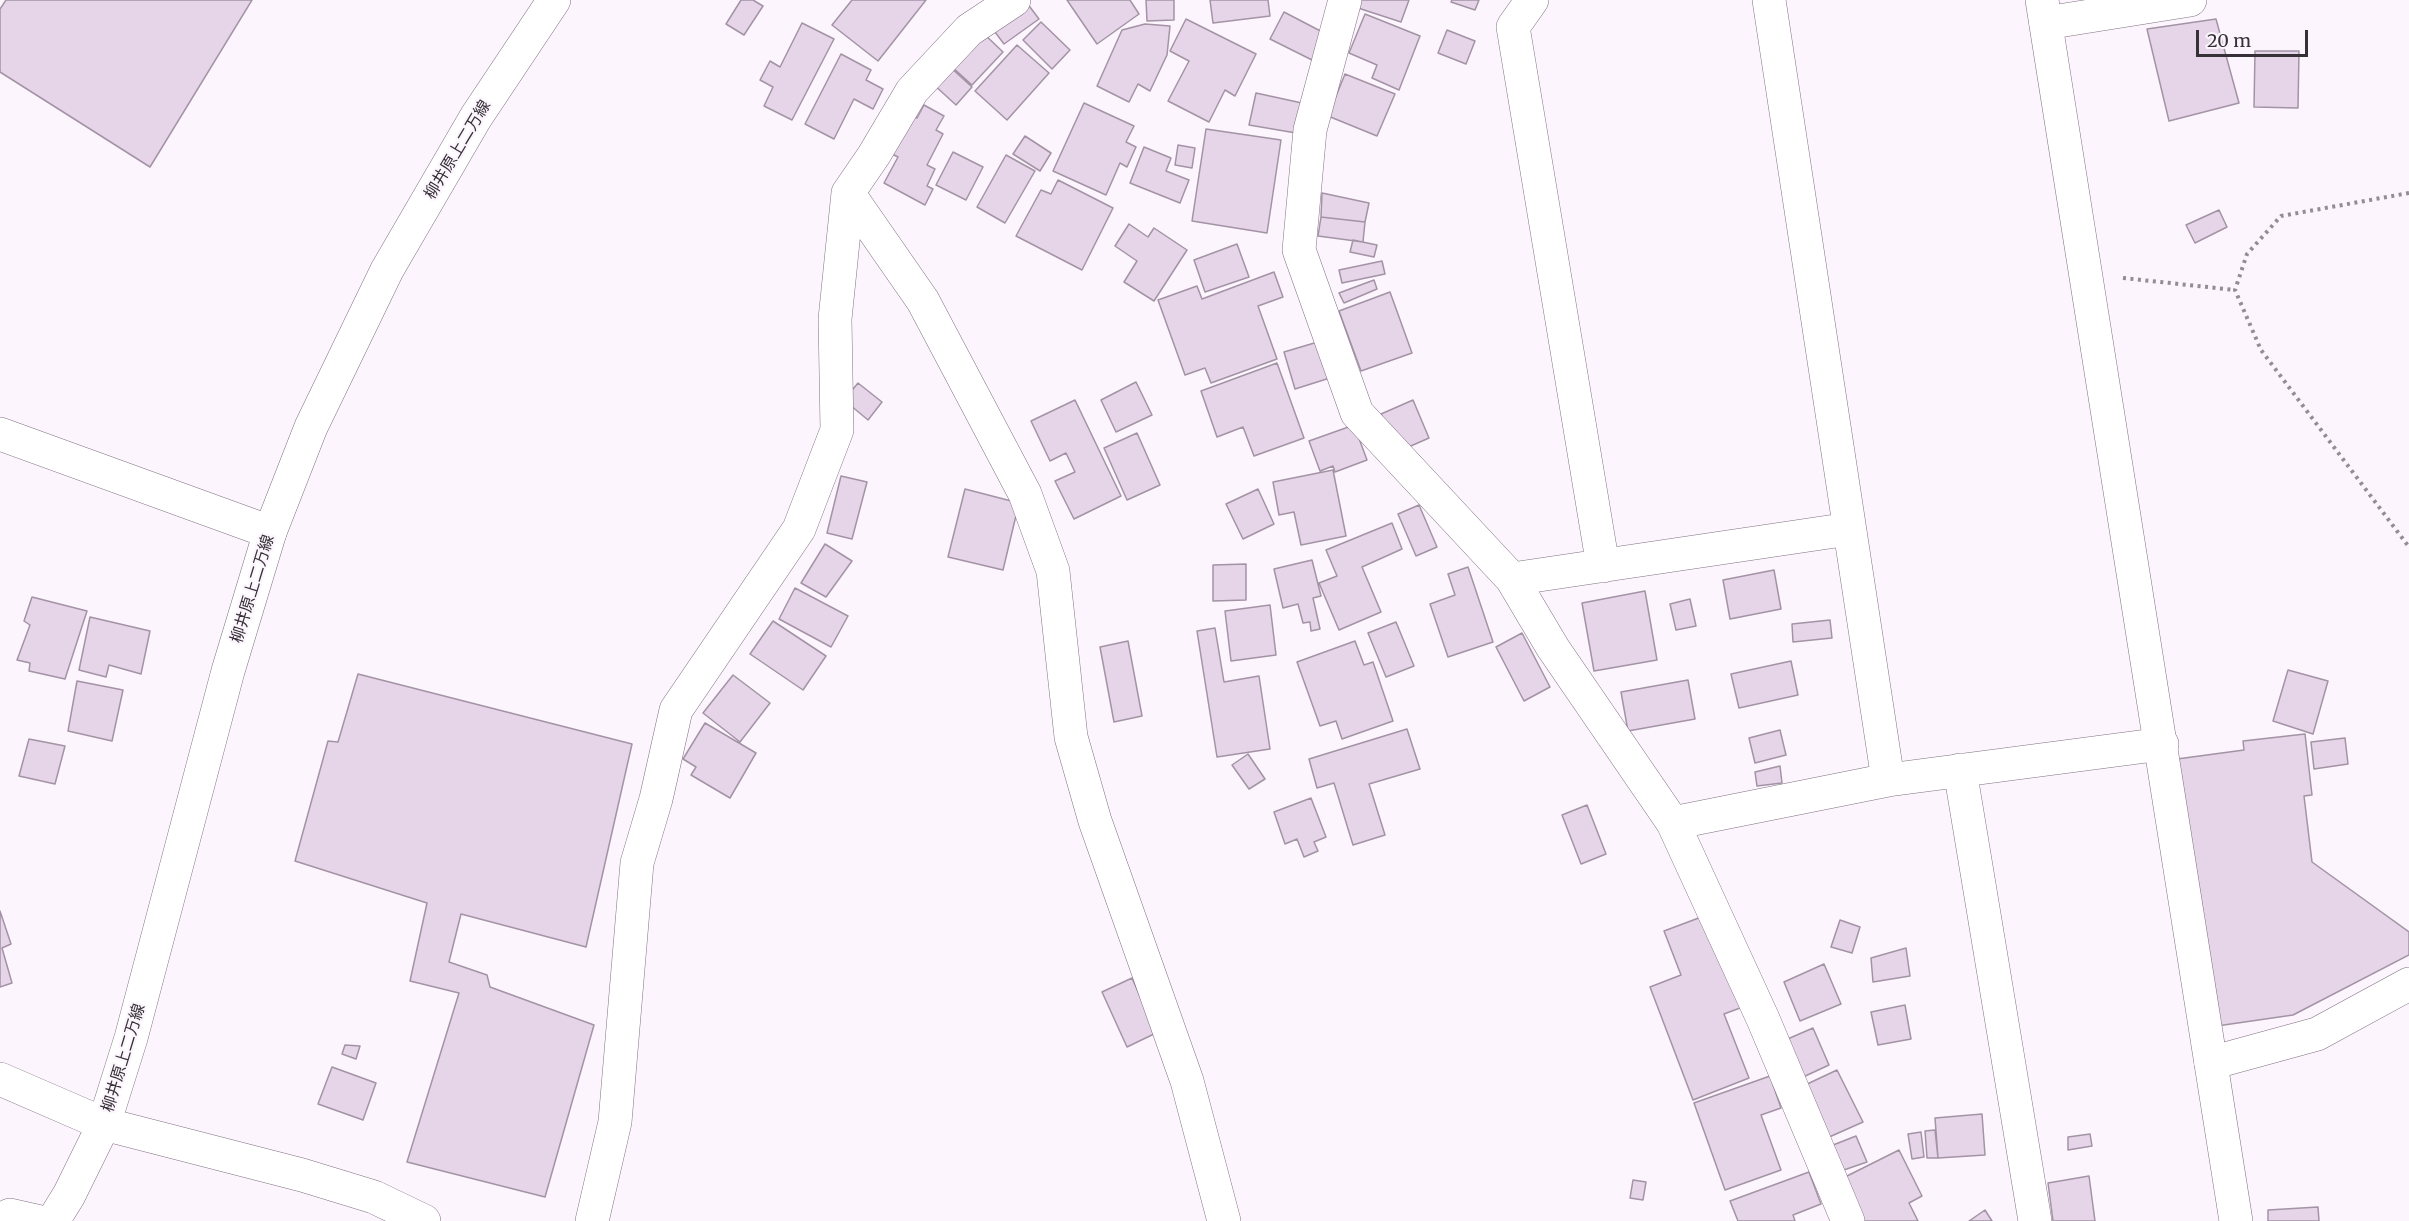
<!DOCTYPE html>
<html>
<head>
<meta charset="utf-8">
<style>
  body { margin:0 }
  #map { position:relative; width:2409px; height:1221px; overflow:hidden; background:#fcf5fd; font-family:Merriweather,serif }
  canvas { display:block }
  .scale { position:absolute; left:2196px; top:30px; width:112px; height:27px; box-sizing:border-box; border:3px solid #363037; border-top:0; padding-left:8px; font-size:18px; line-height:21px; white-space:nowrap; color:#363037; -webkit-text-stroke:4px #fcf5fd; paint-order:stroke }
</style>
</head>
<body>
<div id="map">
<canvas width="2409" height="1221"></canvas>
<div class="scale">20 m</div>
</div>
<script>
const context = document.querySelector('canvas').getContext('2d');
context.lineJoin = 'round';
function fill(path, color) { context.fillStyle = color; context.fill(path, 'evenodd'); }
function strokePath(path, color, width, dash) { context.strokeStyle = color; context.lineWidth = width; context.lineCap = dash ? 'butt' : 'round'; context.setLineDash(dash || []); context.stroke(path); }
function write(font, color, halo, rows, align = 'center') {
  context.font = font + ' Merriweather,"Noto Sans JP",serif'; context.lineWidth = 4.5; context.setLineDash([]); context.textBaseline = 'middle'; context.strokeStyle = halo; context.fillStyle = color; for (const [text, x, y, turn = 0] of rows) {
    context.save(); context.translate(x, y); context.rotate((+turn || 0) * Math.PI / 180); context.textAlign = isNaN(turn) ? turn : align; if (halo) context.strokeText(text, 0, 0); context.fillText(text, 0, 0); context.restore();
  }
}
const building = new Path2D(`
  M6,0H252L150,167L0,72V9Z
  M741,0H753L763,6L744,35L726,24Z
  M852,0H926L878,61L832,25Z
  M1067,0H1130L1139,14L1097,44Z
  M1146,0H1174V20L1147,21Z
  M1210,0H1268L1270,16L1213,23Z
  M1360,0H1409L1401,22L1358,8Z
  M1452,0H1479L1475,10L1451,2Z
  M1027,3L1039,19L1004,44L992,28Z
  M1284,12L1330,36L1316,62L1270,39Z
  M1365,14L1420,36L1399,90L1372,78L1377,65L1349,53Z
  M1186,19L1256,54L1235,96L1225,90L1209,122L1168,101L1189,61L1170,51Z
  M2216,19L2239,103L2169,121L2147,29Z
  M1041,22L1070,50L1052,69L1023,40Z
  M802,23L834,39L792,120L764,106L773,87L760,80L770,61L780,67Z
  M1145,24L1170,26L1167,55L1150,91L1138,84L1129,102L1097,86L1122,30Z
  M1447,30L1475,41L1466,64L1438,53Z
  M982,32L1003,52L972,85L951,66Z
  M1017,45L1049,73L1007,120L975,91Z
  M2255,51H2299L2298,108L2254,107Z
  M841,54L871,70L866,80L883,89L873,109L854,99L834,139L805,124Z
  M949,66L972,87L956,105L933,84Z
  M1345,74L1395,94L1377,136L1328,116Z
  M1256,93L1302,103L1296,133L1249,125Z
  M1084,103L1134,126L1126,142L1136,147L1127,167L1120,163L1106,195L1053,171Z
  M924,105L944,116L936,130L943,134L927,165L935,169L927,186L933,189L925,205L884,183L898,157L890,153L910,114L917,118Z
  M1206,129L1281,140L1267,233L1192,221Z
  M1025,136L1051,153L1040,171L1013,154Z
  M1178,145L1195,148L1192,168L1175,165Z
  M1144,147L1171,158L1166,171L1189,180L1180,203L1130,183Z
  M953,152L983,167L966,200L936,185Z
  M1006,155L1035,171L1005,223L977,207Z
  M1058,180L1113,208L1082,270L1016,236L1041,190L1051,194Z
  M1322,193L1369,203L1365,222L1321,217Z
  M2219,210L2227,227L2195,243L2186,225Z
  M1321,217L1365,222L1363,242L1318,236Z
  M1129,224L1148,237L1154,228L1187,250L1154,301L1124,282L1137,261L1115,246Z
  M1353,240L1377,245L1374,257L1350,252Z
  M1237,244L1249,277L1205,292L1194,260Z
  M1382,261L1385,274L1342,283L1339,270Z
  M1274,272L1283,297L1258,306L1277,359L1211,383L1205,368L1185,375L1158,300L1197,286L1202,299Z
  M1374,280L1377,289L1344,303L1339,293Z
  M1390,292L1412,353L1361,371L1339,311Z
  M1321,341L1333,377L1295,389L1284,352Z
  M1277,363L1304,438L1254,456L1243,427L1217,437L1201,391Z
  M1136,382L1152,415L1116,432L1101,400Z
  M858,383L882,402L868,420L844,400Z
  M1075,400L1121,496L1074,519L1055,481L1075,472L1066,453L1050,461L1031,421Z
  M1413,400L1429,438L1397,452L1381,414Z
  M1354,425L1367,460L1335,472L1333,466L1320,471L1309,441Z
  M1137,433L1160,485L1127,500L1104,448Z
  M1333,470L1346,536L1301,545L1294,512L1279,515L1273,482Z
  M841,476L867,482L852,539L827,533Z
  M965,489L1019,503L1003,570L948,557Z
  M1258,489L1274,524L1243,539L1226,504Z
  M1419,505L1437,547L1416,556L1398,514Z
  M1392,523L1402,549L1362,567L1381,612L1339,630L1319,583L1337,576L1326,550Z
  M825,544L852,561L826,597L801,583Z
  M1312,560L1321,596L1313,598L1320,629L1311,631L1310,622L1303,623L1298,604L1283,608L1274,569Z
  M1246,564V600L1213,601V565Z
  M1468,567L1493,642L1448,657L1430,604L1455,595L1448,574Z
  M1774,570L1781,609L1730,619L1723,580Z
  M795,588L848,616L831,647L779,619Z
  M1645,591L1657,660L1594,671L1582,603Z
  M32,597L87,611L65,679L29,671L30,663L17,660L30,625L24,621Z
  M1690,599L1696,626L1676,630L1670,604Z
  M1270,605L1276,655L1231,661L1225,611Z
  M90,617L150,631L141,674L109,665L106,677L79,670Z
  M1830,620L1832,638L1793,642L1792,624Z
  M773,621L826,656L803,690L750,654Z
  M1396,622L1414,666L1386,677L1368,633Z
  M1215,628L1224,682L1259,676L1270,749L1217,757L1197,631Z
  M1522,633L1550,687L1524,701L1496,647Z
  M1128,641L1142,716L1114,722L1100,647Z
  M1355,641L1364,665L1373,662L1393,721L1342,739L1336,721L1320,726L1297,662Z
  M1791,661L1798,695L1739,708L1731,674Z
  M2288,670L2328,681L2313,734L2273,721Z
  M358,674L632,744L586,947L461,914L449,962L487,975L490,987L594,1025L545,1197L407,1162L459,993L410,981L427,903L295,861L328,741L338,742Z
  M733,675L770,703L740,742L703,713Z
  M1688,680L1695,719L1628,731L1621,692Z
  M77,681L123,690L112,741L68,731Z
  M705,723L756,753L730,798L691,775L696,767L683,759Z
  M1407,729L1420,769L1369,784L1385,835L1353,845L1334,783L1317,788L1309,759Z
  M1780,730L1786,755L1755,763L1749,738Z
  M2305,734L2312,795L2304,796L2312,862L2409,932V955L2293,1015L2217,1026L2177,759L2244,750L2243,741Z
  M2345,738L2348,764L2314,769L2311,742Z
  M29,739L65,746L55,784L19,776Z
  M1248,754L1265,779L1249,789L1232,765Z
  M1780,766L1782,783L1757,786L1755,772Z
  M1311,798L1326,837L1314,842L1318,851L1304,857L1297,839L1285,844L1274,812Z
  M1587,805L1606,854L1581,864L1562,815Z
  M0,911L11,944L2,948L12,983L0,987Z
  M1712,913L1748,1005L1724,1014L1749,1078L1693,1100L1650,987L1681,975L1664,931Z
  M1840,920L1860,927L1852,953L1831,947Z
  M1906,948L1910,976L1873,982L1871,958Z
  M1824,964L1841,1004L1800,1021L1784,982Z
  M1132,978L1156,1033L1127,1047L1102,992Z
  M1905,1005L1911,1039L1878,1045L1871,1012Z
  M1813,1028L1829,1065L1801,1078L1783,1041Z
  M345,1045L360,1046L356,1059L342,1054Z
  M332,1067L376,1083L363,1120L318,1104Z
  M1837,1070L1863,1122L1827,1138L1803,1086Z
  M1770,1076L1781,1108L1761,1115L1781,1170L1725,1190L1694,1103Z
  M1982,1114L1985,1155L1938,1158L1935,1118Z
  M1935,1130L1938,1158H1927L1925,1131Z
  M1921,1132L1924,1157L1912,1159L1908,1134Z
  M2090,1134L2092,1146L2068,1150V1137Z
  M1856,1136L1867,1162L1838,1172L1828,1147Z
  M1899,1150L1922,1196L1909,1203L1918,1221H1857L1837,1181Z
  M1809,1172L1821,1204L1793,1215L1795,1221H1738L1730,1201Z
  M2089,1176L2095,1221H2053L2048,1183Z
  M1633,1180L1646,1182L1643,1200L1630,1198Z
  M2318,1207L2319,1221H2268V1210Z
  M1985,1210L1992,1221H1969Z`);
const path = new Path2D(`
  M2409,193L2281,216L2247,254L2235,290L2261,350L2409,547
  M2123,278L2235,290`);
const street = new Path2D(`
  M1345,0L1310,130L1299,250L1357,413L1512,579L1553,648L1673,823L1763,1019L1848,1221
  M1532,0L1513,27L1603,566
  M1769,0L1888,780
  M2046,23L2190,0
  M848,193L923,301L1025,494L1053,571L1071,737L1095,821L1187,1081L1224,1221
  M0,434L270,532
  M1512,579L1849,529
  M1960,770L2035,1221
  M1673,823L1888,780L2162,744
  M2211,1063L2317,1034L2409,984
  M0,1220L10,1215L37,1221
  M592,1221L615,1122L637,863L656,799L676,710L799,529L837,430L835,319L848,193L874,155L912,91L969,30L1014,0`);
const secondary = new Path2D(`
  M2042,0L2236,1221
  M0,1079L104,1124L302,1175L374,1197L424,1221
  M53,1221L69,1195L104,1124L131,1038L228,671L270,532L311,427L387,270L476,117L554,0`);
const streetNames = [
  ["柳井原上二万線",458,150,-59],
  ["柳井原上二万線",253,589,-73],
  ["柳井原上二万線",124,1058,-73]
];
fill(building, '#e6d4e8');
strokePath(building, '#a393a5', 1.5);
strokePath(street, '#817183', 34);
strokePath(secondary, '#817183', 34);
strokePath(path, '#938c94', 4, [3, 4.5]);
strokePath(street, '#fff', 33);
strokePath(secondary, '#fff', 33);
write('16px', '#363037', '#fcf5fd', streetNames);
</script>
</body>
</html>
